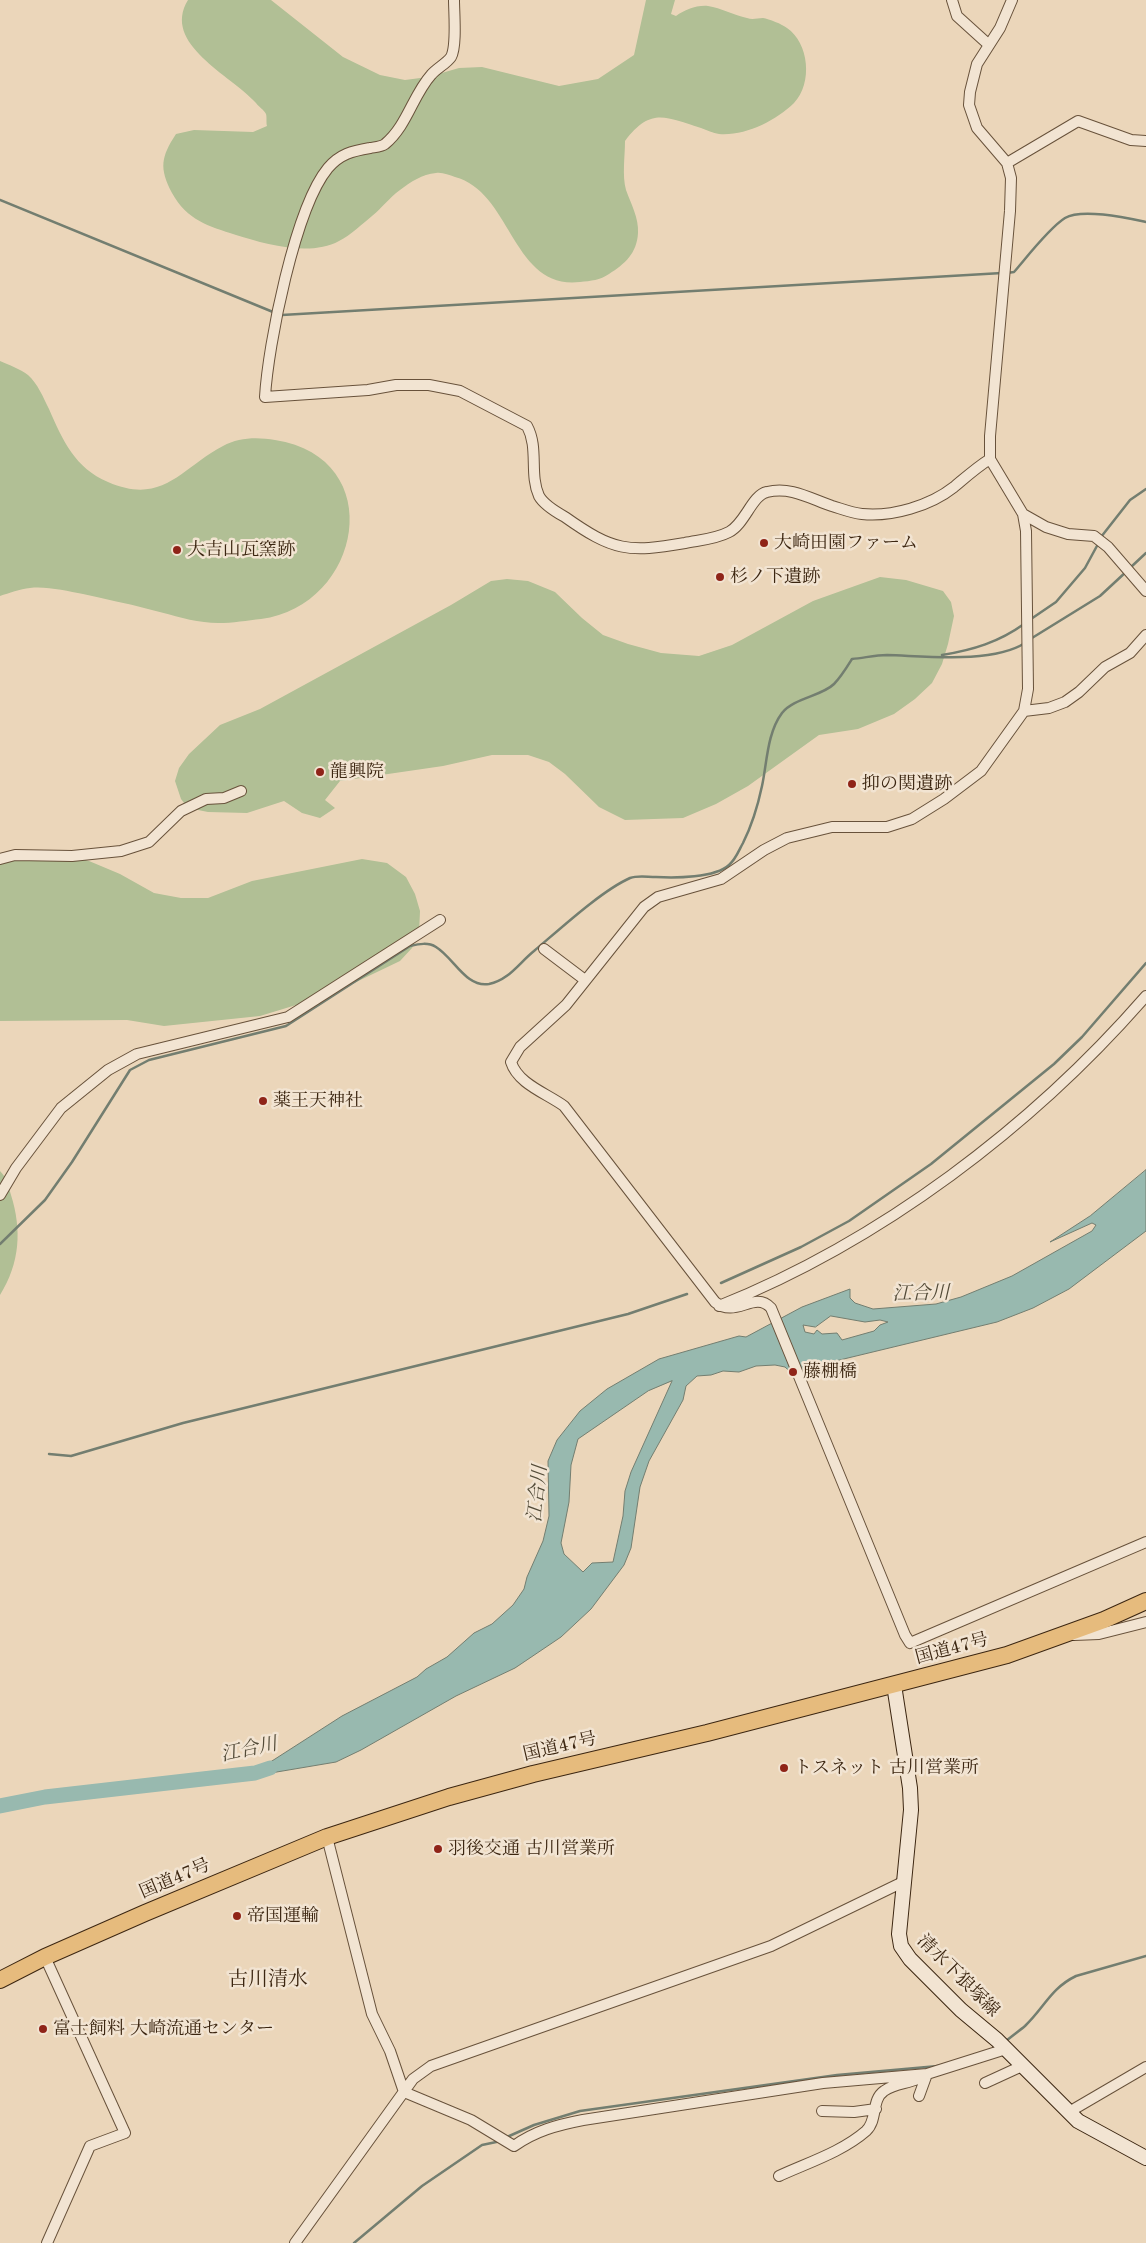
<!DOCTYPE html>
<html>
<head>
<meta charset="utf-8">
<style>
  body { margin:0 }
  canvas { display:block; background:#ebd6ba }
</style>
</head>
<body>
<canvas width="1146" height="2243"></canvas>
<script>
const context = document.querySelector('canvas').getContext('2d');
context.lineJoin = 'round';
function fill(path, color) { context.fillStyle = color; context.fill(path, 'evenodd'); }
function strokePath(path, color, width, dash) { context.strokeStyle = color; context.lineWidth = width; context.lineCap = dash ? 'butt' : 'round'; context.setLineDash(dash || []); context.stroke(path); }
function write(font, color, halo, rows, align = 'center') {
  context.font = font + ' "Old Standard TT","Noto Serif JP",serif'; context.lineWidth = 5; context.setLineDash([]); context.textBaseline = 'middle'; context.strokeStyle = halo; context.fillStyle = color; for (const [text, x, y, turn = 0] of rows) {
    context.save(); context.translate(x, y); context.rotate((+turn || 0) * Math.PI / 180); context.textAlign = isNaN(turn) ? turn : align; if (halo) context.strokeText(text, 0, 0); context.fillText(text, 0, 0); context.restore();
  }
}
const green = new Path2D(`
  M188,0H271L343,57L380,75L405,80L428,77L459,68L482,67L559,86L598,79L634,55L646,0H675L671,14L676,16C685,10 696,5 708,6C721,8 734,15 747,18C753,20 757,18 763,18C769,19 782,24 787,28C809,43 813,83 794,103C775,121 746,136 719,134C713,133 707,130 701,128C665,117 651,107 625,141C625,157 622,175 626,190C631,204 639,218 638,233C637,253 625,264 609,274C600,280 591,281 580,282C512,290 512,192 455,177C449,175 442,172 436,173C422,174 411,182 400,190C389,198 382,208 372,216C362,224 351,235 339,241C310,257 265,244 236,235C208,226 187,220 172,193C159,168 161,157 176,134L194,130L253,132L267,126C266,123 267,117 266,114C264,110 258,106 256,103C231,75 161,44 188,0Z
  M0,361C9,365 20,369 28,375C38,384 43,397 49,409C63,441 75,468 108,482C163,506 181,468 223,446C239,437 258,437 275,440C390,458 362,606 261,619C243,621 222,625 204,622C185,620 166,613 148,609C126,603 104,599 83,594C67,591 46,586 30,588C20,589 9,593 0,596Z
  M880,577L906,580L943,591L951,602L954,616L948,644L942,664L932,683L915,699L894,714L858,729L819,735L748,786L716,804L683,818L625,820L599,807L565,774L549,762L528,755H492L443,766L340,781L325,800L335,808L320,818L302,813L284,801L247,813L208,812L188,808L181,799L175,781L179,768L189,754L220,725L260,709L451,605L491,581L507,579L528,581L555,592L582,618L603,635L628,644L661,653L699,656L732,645L813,601Z
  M0,854H64L89,861L120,874L154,893L181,898H208L252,881L362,859L387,863L406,877L415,894L420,911L419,934L412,948L400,961L329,995L260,1016L164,1026L127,1020L0,1021Z
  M0,1171C7,1178 8,1185 11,1195C22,1230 20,1263 0,1295Z`);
const water = new Path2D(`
  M1146,1170V1231L1069,1289L1033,1308L997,1322L823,1364L811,1374L797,1378L785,1367L775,1365L756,1366L739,1372L723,1371L711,1375L697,1376L686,1386L683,1400L649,1461L640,1487L631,1548L624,1565L591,1609L561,1637L515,1668L456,1696L361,1750L336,1762L247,1777L342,1716L417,1677L426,1669L447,1657L474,1633L492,1624L513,1605L524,1589L527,1577L543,1541L549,1516L548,1461L557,1440L580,1411L607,1389L659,1359L739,1336L746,1337L802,1307L850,1289V1298L855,1303L873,1309L936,1304L961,1297L1012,1276L1092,1231L1096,1225L1092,1223L1050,1242L1090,1216ZM831,1316L865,1322L880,1320L888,1322L880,1325L874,1331L842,1340L837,1333L822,1334L817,1330L814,1334L805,1332L803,1325L815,1327ZM672,1381L631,1472L625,1491L623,1516L613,1562L592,1563L583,1572L564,1554L561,1543L569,1502L571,1465L578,1439L648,1391Z`);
const stream = new Path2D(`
  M0,200L273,312
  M1007,273L1014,272C1027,257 1049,228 1065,218C1082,208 1127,218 1146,222
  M282,315L1002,273
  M1101,537L1130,500L1146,489
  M1131,567L1146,553
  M1031,619L1056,602L1085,568L1098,544
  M1032,638L1100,596L1127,571
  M942,655C973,650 999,642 1024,624
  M0,1244L45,1200L72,1162L130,1070L149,1060L286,1026L410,946C419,944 428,942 436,947C454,958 466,988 489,984C509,980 519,963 534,951C559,930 601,891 630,878C638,875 647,877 656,877C675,878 715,878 729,865C736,859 739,850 743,843C752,825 758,805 762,786C767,763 767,733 782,713C794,698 822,696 834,684C841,677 847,667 852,659C864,658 875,655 887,655C925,656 992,664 1025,643
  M721,1283L801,1247L849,1221L931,1164L1054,1064L1082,1037L1146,963
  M49,1454L71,1456L183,1423L628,1314L687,1294
  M1006,2041C1012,2036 1019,2031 1025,2026C1044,2008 1051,1988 1076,1976L1146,1956
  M507,2137L534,2125L580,2111L837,2075L938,2066
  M354,2243L422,2186L482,2145L501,2141`);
const river = new Path2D(`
  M0,1806L45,1797L255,1773L270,1768`);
const minor = new Path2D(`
  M454,0C454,13 457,46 451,57C446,64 437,68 431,75C413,95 407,126 385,144C381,147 375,147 370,148C352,151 340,154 328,168C295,208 268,345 265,397L368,390L396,385H429L460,391L527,426C539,448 529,474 539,496C544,505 556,512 565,517C613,551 628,553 685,543C700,540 716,539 729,532C745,524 752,495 767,492C791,486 811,499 832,506C842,509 852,513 862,514C892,517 930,506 954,487C966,477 977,467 990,459
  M952,0L957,16L989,45
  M1012,0L1000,28L977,64L970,92L969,105L977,128L1007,163L1011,178L1010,211L990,436V459L1023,514L1026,531L1028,689L1024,711L981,771L944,799L912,819L887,827H832L787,838L764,850L721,879L658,897L644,907L566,1005L520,1047L511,1062C518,1084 546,1093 564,1106L715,1302C736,1319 754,1290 771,1308L905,1635L910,1643L1146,1542
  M1007,163L1078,121L1131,140L1146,141
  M1023,514L1046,527L1068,534L1094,536L1108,547L1146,591
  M1024,711L1049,708L1065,702L1079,692L1105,667L1130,653L1146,635
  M0,859L15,855L72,856L121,851L149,842L181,811L206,799L224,798L241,791
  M544,949L585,980
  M0,1195L16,1168L61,1108L108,1070L137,1054L288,1017L440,920
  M719,1306C881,1241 1032,1127 1146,996
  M1074,1635L1099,1634L1146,1622
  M327,1837L372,2014L390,2051L404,2092L471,2120L514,2146C535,2131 557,2125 583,2120L823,2083L927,2074L1006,2049
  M45,1957L125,2133L90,2146L47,2243
  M985,2083L1022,2066
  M919,2096L927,2074
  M822,2111L854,2112L876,2109
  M1069,2112L1146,2067
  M779,2176C807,2163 842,2152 866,2131C878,2120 871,2100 884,2091C895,2083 907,2084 917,2079
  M295,2243L413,2079L431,2066L771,1946L903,1882`);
const secondary = new Path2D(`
  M894,1685L910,1788L911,1810L899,1934L901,1946L910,1959L961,2010L997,2040L1078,2121L1146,2158`);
const trunk = new Path2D(`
  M0,1980L45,1957L145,1913L327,1837L449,1797L533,1774L707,1733L1007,1655L1104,1620L1146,1601`);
const markers = [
  [764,543,5,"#8f2418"],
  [177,550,5,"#8f2418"],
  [720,577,5,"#8f2418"],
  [320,772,5,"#8f2418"],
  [852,784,5,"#8f2418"],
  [263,1101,5,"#8f2418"],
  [793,1372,5,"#8f2418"],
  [784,1768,5,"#8f2418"],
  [438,1849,5,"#8f2418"],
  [237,1916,5,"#8f2418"],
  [43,2029,5,"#8f2418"]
];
const poiNames = [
  ["大崎田園ファーム",774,543],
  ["大吉山瓦窯跡",187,550],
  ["杉ノ下遺跡",730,577],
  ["龍興院",330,772],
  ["抑の関遺跡",862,784],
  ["薬王天神社",273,1101],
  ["藤棚橋",803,1372],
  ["トスネット 古川営業所",794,1768],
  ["羽後交通 古川営業所",448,1849],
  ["帝国運輸",247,1916],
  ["富士飼料 大崎流通センター",53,2029]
];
const streetNames = [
  ["国道47号",952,1649,-15],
  ["国道47号",560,1747,-13],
  ["国道47号",175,1879,-23],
  ["清水下狼塚線",958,1976,45]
];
const waterNames = [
  ["江合川",921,1294,-1],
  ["江合川",538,1494,-84],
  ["江合川",249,1750,-12]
];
const quarterNames = [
  ["古川清水",268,1980]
];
fill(green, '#b1bf95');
fill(water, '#98b9af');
strokePath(water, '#737e70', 1);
strokePath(stream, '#737e70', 2.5);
strokePath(river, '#98b9af', 15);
strokePath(minor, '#68523b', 12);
strokePath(secondary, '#3c2611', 16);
strokePath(trunk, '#3c2611', 18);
strokePath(minor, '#f2e4d2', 10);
strokePath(secondary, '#f2e4d2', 14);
strokePath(trunk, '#e6bb7d', 16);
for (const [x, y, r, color] of markers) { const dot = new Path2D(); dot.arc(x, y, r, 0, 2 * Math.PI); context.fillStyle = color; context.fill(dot); strokePath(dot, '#f2e4d2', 2); }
write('18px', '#3c2611', '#f2e4d2', poiNames, 'left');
write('18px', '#3c2611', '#f2e4d2', streetNames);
write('italic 19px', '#534b38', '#f2e4d2', waterNames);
write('20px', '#3c2611', '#f2e4d2', quarterNames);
</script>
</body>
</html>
